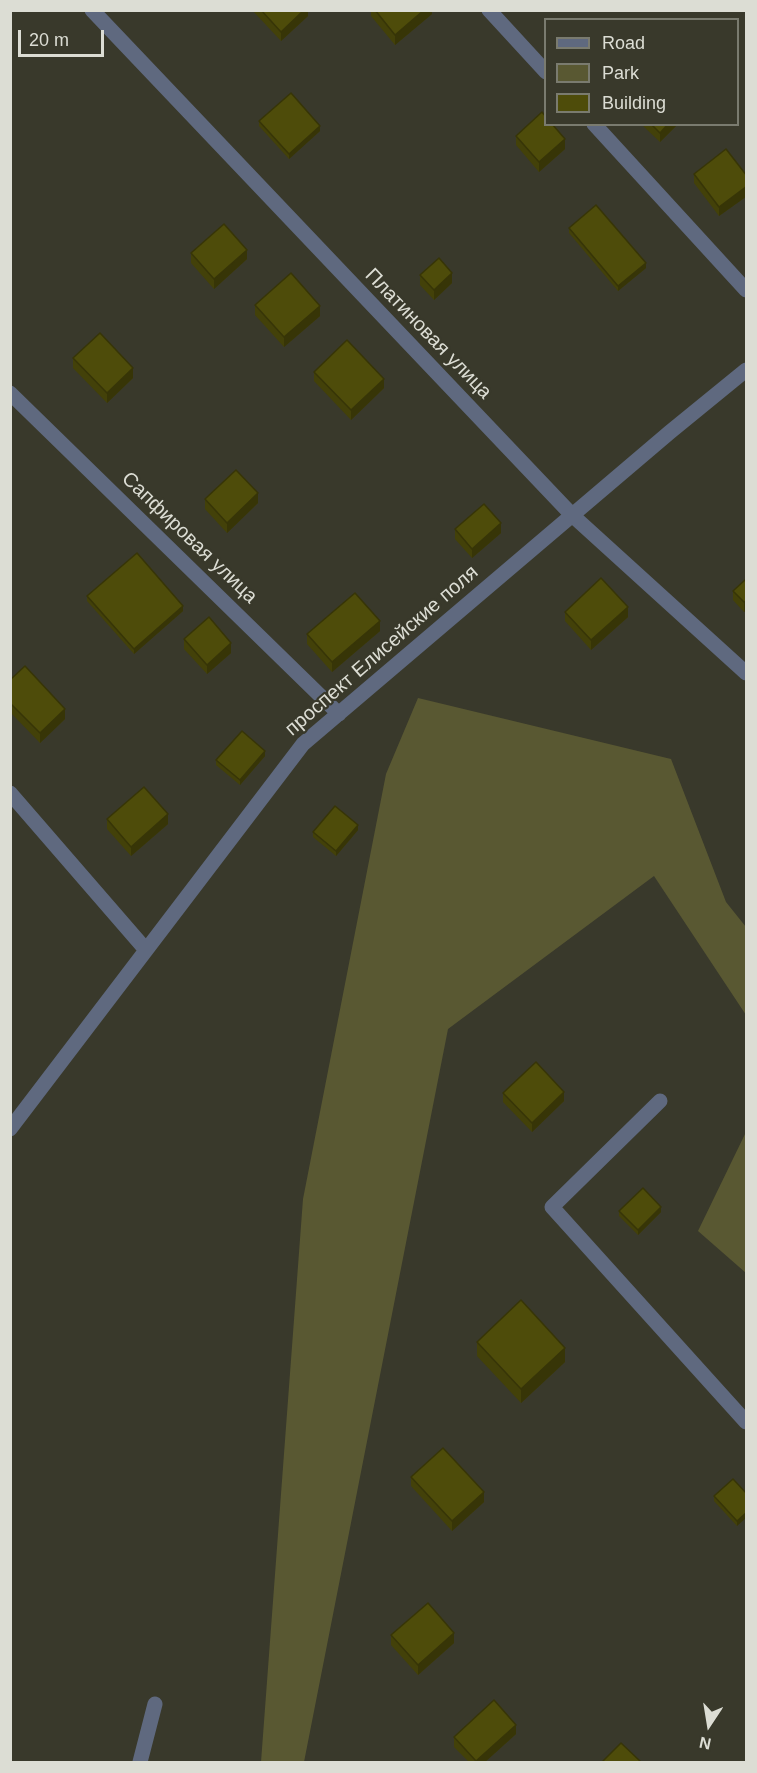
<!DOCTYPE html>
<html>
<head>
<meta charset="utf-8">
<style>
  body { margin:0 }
  #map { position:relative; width:757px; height:1773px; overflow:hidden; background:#39392b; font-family:Arial,sans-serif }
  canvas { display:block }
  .frame { position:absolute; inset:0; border:12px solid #dcddd4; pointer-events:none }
  .legend { position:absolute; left:544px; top:18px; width:195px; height:108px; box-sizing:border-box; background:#39392b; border:2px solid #7a7b6f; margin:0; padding:8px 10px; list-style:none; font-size:18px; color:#dcddd4 }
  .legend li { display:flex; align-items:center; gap:12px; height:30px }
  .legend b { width:30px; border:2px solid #7a7b6f }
  .north { position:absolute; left:679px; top:1695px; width:60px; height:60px; -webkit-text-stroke:4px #39392b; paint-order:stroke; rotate:192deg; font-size:16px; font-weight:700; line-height:24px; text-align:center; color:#dcddd4 }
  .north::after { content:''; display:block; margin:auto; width:21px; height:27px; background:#dcddd4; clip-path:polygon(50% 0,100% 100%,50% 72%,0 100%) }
  .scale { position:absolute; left:18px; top:30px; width:86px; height:27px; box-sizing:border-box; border:3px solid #dcddd4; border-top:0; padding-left:8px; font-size:18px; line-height:21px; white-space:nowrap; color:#dcddd4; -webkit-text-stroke:4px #39392b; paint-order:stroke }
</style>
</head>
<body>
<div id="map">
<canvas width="757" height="1773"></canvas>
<div class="frame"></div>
<ul class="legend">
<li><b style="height:8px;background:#5f697f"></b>Road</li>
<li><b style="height:16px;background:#595832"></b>Park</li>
<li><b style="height:16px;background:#4e4c0a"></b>Building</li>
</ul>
<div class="north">N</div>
<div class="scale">20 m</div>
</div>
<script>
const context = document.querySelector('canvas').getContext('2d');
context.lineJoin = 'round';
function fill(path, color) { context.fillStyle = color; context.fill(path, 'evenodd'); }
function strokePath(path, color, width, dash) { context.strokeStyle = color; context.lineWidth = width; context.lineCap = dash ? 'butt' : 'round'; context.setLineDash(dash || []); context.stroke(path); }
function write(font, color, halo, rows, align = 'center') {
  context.font = font + ' Arial,sans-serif'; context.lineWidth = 4.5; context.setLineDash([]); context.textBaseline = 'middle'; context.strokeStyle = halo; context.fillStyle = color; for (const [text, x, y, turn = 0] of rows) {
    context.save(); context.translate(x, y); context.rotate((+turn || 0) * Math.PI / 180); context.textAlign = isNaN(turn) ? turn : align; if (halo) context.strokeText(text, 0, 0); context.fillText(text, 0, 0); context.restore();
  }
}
const green = new Path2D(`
  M418,698L671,759L726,902L746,927V1015L654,876L448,1029L304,1762H261L303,1199L386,774Z
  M746,1132V1273L698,1231Z`);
const minor = new Path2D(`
  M92,10L572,515L746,673
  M489,10L546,72
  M594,124L746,290
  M10,393L339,714
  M10,793L146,950
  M660,1101L552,1207L746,1422
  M10,1129L303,744L670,432L746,370
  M140,1762L155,1704`);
const wall = new Path2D(`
  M252,10H308V16L281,41Z
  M371,10H432V14L395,45L371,16Z
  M259,121L320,131L289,159L259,126Z
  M641,124H678L660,142Z
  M516,136L565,149L539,172L516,145Z
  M694,174L747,176V196L719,216L694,183Z
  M569,228L646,268L618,291L569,233Z
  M191,253L247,259L214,289L191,263Z
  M420,275L452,283L434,300L420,285Z
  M255,305L320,316L284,347L255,315Z
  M73,358L133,378L107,403L73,368Z
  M314,372L384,388L351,420L314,381Z
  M205,499L258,503L227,533L205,509Z
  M455,529L501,533L472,558L455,539Z
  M747,581V610L744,612L733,600V591Z
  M87,596L183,611L134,654L87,601Z
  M565,612L628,617L591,650L565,621Z
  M380,631L332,672L307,644V634Z
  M184,639L231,653L207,674L184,649Z
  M10,680L65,719L40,743L10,712Z
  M265,756L240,785L216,765V760Z
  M107,819L168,824L131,856L107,829Z
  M358,830L336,856L313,837V832Z
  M503,1093L564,1101L532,1132L503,1102Z
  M619,1211L661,1212L638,1235L619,1216Z
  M477,1342L565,1362L521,1403L477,1356Z
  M411,1477L484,1502L452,1531L411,1486Z
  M747,1494L737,1526L714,1501V1496Z
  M391,1635L454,1643L418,1675L391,1645Z
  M516,1734L485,1762H469L454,1747V1737Z`);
const shadedWall = new Path2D(`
  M304,10H308V16L281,41V32Z
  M424,10H432V14L395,45V35Z
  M668,124H678L660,142V133Z
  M320,126V131L289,159V154Z
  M565,139V149L539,172V162Z
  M747,186V196L719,216V207Z
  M247,250V259L214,289V279Z
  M646,263V268L618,291V286Z
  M452,273V283L434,300V290Z
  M320,306V316L284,347V337Z
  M133,368V378L107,403V393Z
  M384,379V388L351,420V410Z
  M258,493V503L227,533V523Z
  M501,523V533L472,558V549Z
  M747,600V610L744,612V602Z
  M183,606V611L134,654V649Z
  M628,607V617L591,650V640Z
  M380,621V631L332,672V662Z
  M231,643V653L207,674V665Z
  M65,709V719L40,743V733Z
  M265,751V756L240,785V780Z
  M168,814V824L131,856V847Z
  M358,825V830L336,856V851Z
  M564,1092V1101L532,1132V1123Z
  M661,1207V1212L638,1235V1230Z
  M565,1348V1362L521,1403V1389Z
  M484,1492V1502L452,1531V1521Z
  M747,1512V1517L737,1526V1521Z
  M454,1633V1643L418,1675V1665Z
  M516,1725V1734L485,1762H476V1761Z`);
const building = new Path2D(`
  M261,10H304L281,32Z
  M375,10H424L395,35Z
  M291,93L320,126L289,154L259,121Z
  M542,112L546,117V124H552L565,139L539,162L516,136Z
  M651,124H668L660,133Z
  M726,149L747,176V186L719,207L694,174Z
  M596,205L646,263L618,286L569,228Z
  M224,224L247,250L214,279L191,253Z
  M439,258L452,273L434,290L420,275Z
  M291,273L320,306L284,337L255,305Z
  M100,333L133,368L107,393L73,358Z
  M347,340L384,379L351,410L314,372Z
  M236,470L258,493L227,523L205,499Z
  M484,504L501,523L472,549L455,529Z
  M137,553L183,606L134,649L87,596Z
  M601,578L628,607L591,640L565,612Z
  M745,580L747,581V600L744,602L733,591Z
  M355,593L380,621L332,662L307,634Z
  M209,617L231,643L207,665L184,639Z
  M25,666L65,709L40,733L10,703V680Z
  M242,731L265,751L240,780L216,760Z
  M144,787L168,814L131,847L107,819Z
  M335,806L358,825L336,851L313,832Z
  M536,1062L564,1092L532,1123L503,1093Z
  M643,1188L661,1207L638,1230L619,1211Z
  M521,1300L565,1348L521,1389L477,1342Z
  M443,1448L484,1492L452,1521L411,1477Z
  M733,1479L747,1494V1512L737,1521L714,1496Z
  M428,1603L454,1633L418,1665L391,1635Z
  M494,1700L516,1725L476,1761L454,1737Z
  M621,1743L641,1762H604L603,1761Z`);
const streetNames = [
  ["Платиновая улица",428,334,46],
  ["Сапфировая улица",189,538,44],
  ["проспект Елисейские поля",382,651,-41]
];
fill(green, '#595832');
strokePath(minor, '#5f697f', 15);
fill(wall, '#434109');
fill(shadedWall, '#373507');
fill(building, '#4e4c0a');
strokePath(building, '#373507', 1.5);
write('20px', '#dcddd4', '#39392b', streetNames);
</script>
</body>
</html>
